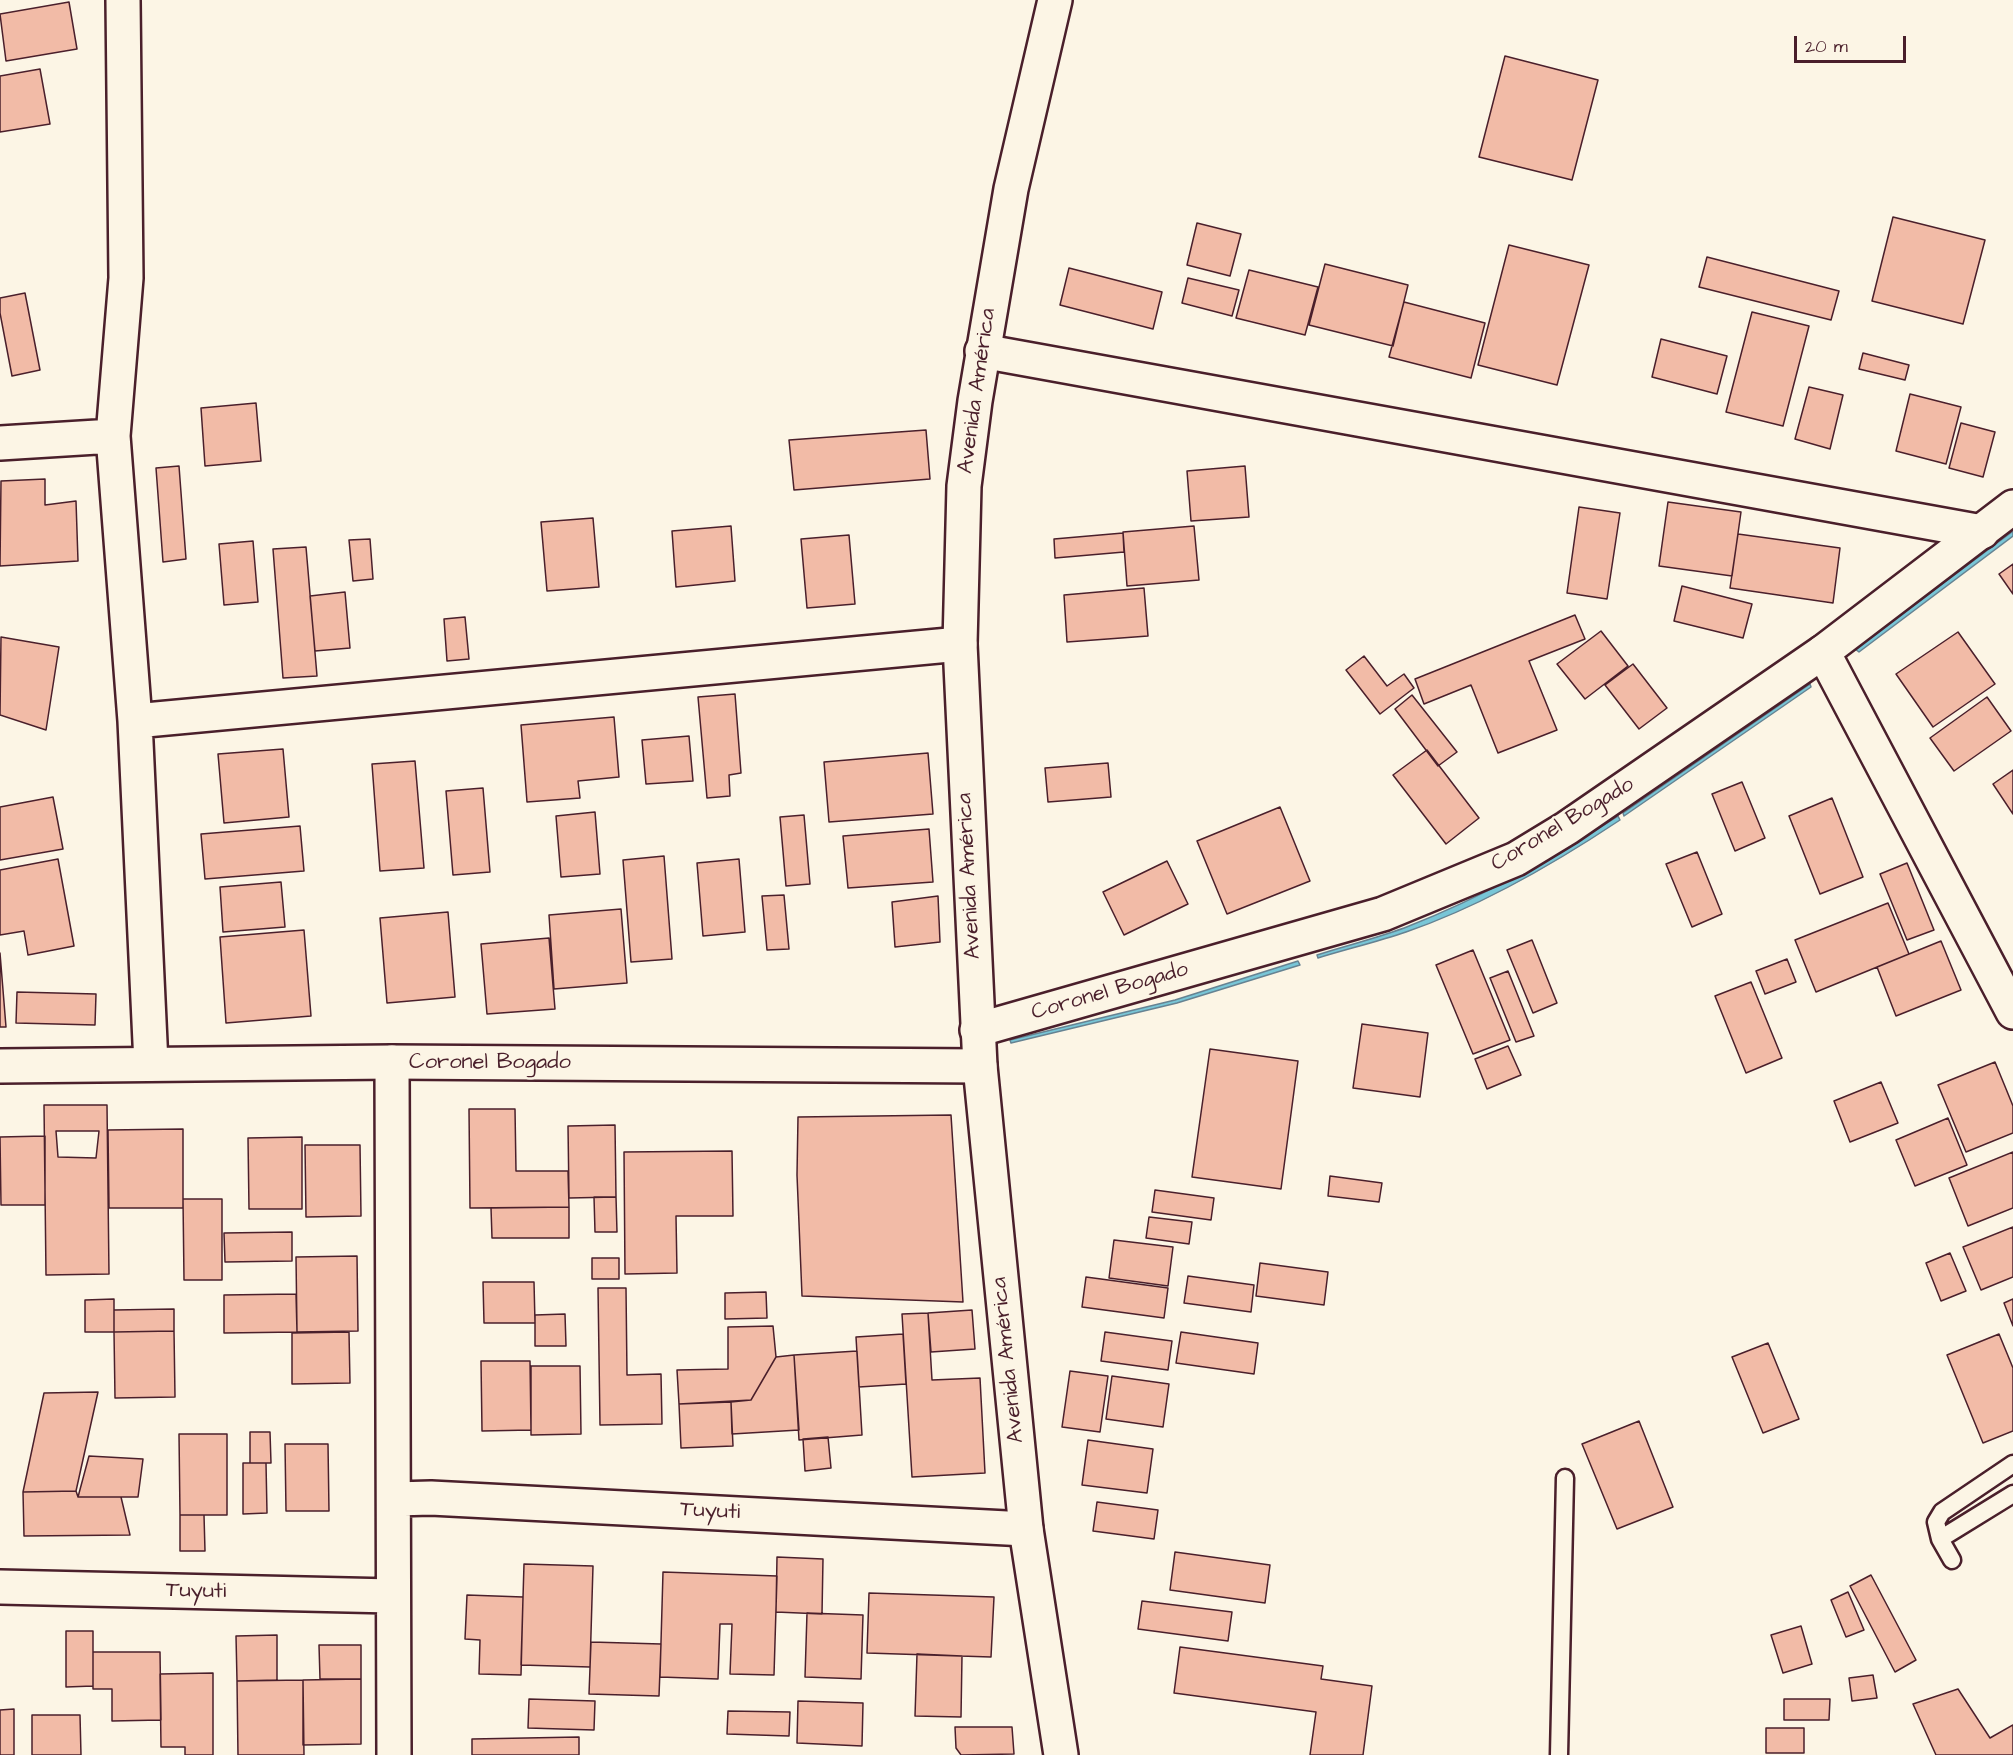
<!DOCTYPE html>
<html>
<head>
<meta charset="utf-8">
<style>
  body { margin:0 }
  #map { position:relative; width:2013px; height:1755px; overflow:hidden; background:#fcf5e5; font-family:"Architects Daughter",sans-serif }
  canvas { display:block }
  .scale { position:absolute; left:1794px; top:36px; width:112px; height:27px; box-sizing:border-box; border:3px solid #4a1f2b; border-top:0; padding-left:8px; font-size:18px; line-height:21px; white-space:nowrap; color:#4a1f2b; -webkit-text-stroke:4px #fcf5e5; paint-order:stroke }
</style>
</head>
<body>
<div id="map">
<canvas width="2013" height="1755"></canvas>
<div class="scale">20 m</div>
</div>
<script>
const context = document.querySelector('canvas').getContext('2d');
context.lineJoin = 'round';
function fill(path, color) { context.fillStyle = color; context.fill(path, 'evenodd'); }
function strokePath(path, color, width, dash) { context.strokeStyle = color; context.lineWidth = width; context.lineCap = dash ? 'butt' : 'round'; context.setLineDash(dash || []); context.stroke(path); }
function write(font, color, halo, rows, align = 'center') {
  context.font = font + ' "Architects Daughter",sans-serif'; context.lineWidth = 4.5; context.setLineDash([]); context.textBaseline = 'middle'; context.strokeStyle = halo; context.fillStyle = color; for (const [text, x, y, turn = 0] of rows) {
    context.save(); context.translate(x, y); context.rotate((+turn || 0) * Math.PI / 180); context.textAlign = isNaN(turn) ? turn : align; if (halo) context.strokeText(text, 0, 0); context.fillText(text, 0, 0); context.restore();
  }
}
const water = new Path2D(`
  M2013,531V536L1859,652L1855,649Z
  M1810,684L1811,687L1624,816L1623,813Z
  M1618,816L1620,820C1554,864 1482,906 1406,932C1377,942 1347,949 1318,958L1317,955C1347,945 1379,938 1409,926C1483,897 1551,858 1618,816Z
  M1298,961L1300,965L1177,1003L1011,1043L1010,1040L1175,1000Z`);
const building = new Path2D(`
  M69,2L77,49L6,61L0,14Z
  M1505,56L1598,80L1572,180L1479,157Z
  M40,69L50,124L0,132V76Z
  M1893,217L1985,240L1963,324L1872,301Z
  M1197,223L1241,234L1230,276L1187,265Z
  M1509,245L1589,265L1557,385L1478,365Z
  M1707,257L1839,291L1831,320L1699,287Z
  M1325,264L1408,285L1393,346L1309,325Z
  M1069,268L1162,292L1153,329L1060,305Z
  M1249,270L1318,287L1305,335L1236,318Z
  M1188,278L1239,290L1232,316L1182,303Z
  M25,293L40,370L12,376L0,313V298Z
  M1404,302L1485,323L1471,378L1389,357Z
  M1752,312L1809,326L1783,426L1726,412Z
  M1661,339L1727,356L1717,394L1652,377Z
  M1863,353L1909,365L1905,380L1859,369Z
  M1809,387L1843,395L1830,449L1795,439Z
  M1910,394L1961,407L1946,464L1896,451Z
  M256,403L261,461L205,466L201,408Z
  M1961,423L1995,432L1983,477L1949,468Z
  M926,430L930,479L794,490L789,440Z
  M179,466L186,559L163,562L156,468Z
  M1245,466L1249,517L1191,521L1187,471Z
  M45,479V505L76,501L78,561L0,566L1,481Z
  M1668,502L1741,512L1732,576L1659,566Z
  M1579,507L1620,513L1607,599L1567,593Z
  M593,518L599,587L547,591L541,522Z
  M731,526L735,581L676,587L672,531Z
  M1194,526L1199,580L1127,586L1123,532Z
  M1123,533L1124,552L1055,558L1054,539Z
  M1738,534L1840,548L1833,603L1730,588Z
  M849,535L855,604L807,608L801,539Z
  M370,539L373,579L353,581L349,540Z
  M253,541L258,602L224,605L219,544Z
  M306,547L317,676L283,678L273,549Z
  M2013,564V594L1999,574Z
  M1682,586L1752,604L1743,638L1674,621Z
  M1144,588L1148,636L1067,642L1064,595Z
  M345,592L350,648L315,651L310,596Z
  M1575,615L1585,639L1529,661L1557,730L1498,753L1471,685L1424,704L1415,679Z
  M465,617L469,659L447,661L444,619Z
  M1601,631L1628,666L1585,699L1557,664Z
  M1958,632L1995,684L1933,727L1896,674Z
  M1,637L59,647L46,730L0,715Z
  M1364,656L1387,686L1404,674L1414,688L1380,714L1346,670Z
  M1633,664L1667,708L1639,729L1605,685Z
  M735,694L741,773L729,775L730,796L707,798L698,697Z
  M1412,695L1457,752L1438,766L1395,709Z
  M1987,697L2011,731L1954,771L1930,738Z
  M614,717L619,777L578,781L580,798L527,802L521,725Z
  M689,736L693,781L646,784L642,740Z
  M283,749L289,817L224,823L218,754Z
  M1427,750L1479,818L1446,844L1393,775Z
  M928,753L933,814L829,822L824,762Z
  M415,761L424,868L380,871L372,764Z
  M1108,763L1111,797L1048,802L1045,768Z
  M2013,770V814L1993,784Z
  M1742,782L1765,838L1735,851L1712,794Z
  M483,788L490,872L453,875L446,791Z
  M53,797L63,849L0,860V807Z
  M1832,798L1863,877L1820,894L1789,816Z
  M1280,807L1310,881L1227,914L1197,841Z
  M595,812L600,874L561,877L556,816Z
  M804,815L810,884L786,886L780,817Z
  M300,826L304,871L205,879L201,834Z
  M929,829L933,882L848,888L843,836Z
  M1697,852L1722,914L1692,927L1666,864Z
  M664,856L672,959L631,962L623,860Z
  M58,859L74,946L28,955L24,931L0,935V870Z
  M739,859L745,932L703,936L697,863Z
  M1167,861L1188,904L1124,935L1103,892Z
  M1907,863L1934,930L1907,940L1880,874Z
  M281,882L285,927L223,932L220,887Z
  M784,895L789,949L767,950L762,896Z
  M938,896L940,942L895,947L892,902Z
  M1888,903L1909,954L1816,992L1795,940Z
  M621,909L627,983L554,989L549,915Z
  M448,912L455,997L387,1003L380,918Z
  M304,930L311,1016L226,1023L220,937Z
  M549,938L555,1009L487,1014L481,944Z
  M1532,940L1557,1003L1533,1013L1507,950Z
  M1941,941L1961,990L1896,1016L1877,967Z
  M1473,950L1510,1040L1473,1054L1436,965Z
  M0,953L6,1027H0Z
  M1787,959L1796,982L1765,994L1756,971Z
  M1508,971L1534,1036L1516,1042L1490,978Z
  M1751,982L1782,1058L1746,1073L1715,996Z
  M17,992L96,994L95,1025L16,1023Z
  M1362,1024L1428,1033L1420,1097L1353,1088Z
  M1508,1046L1521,1075L1487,1089L1475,1059Z
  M1210,1049L1298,1061L1281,1189L1192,1177Z
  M1995,1062L2013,1106V1133L1966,1152L1938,1085Z
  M1881,1082L1898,1123L1850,1142L1834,1101Z
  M44,1105H107L109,1274L46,1275Z
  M469,1109H515L516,1171H568L569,1207L470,1208Z
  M951,1115L963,1302L802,1296L797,1175L798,1117Z
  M1948,1118L1967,1165L1915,1186L1896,1140Z
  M615,1125L616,1197L569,1198L568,1126Z
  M183,1129V1208H109L108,1130Z
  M56,1131H99L96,1158L58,1157Z
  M45,1136V1205H1L0,1137Z
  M302,1137V1209H249L248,1138Z
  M305,1145H360L361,1216L306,1217Z
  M732,1151L733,1216H676L677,1273L625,1274L624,1152Z
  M2013,1152V1208L1968,1226L1949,1178Z
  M1330,1176L1382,1183L1379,1202L1328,1196Z
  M1155,1190L1214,1198L1211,1220L1152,1212Z
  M594,1197H616L617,1232H595Z
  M183,1199H222V1280H184Z
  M569,1207V1238H492L491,1208Z
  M1149,1217L1192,1222L1189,1244L1146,1238Z
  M2013,1227V1277L1981,1290L1963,1247Z
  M292,1232V1261L225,1262L224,1233Z
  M1114,1240L1173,1247L1168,1286L1109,1278Z
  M1950,1253L1966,1291L1941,1301L1926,1263Z
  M357,1256L358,1331L297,1332L296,1257Z
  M592,1258H619V1279H592Z
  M1260,1263L1328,1272L1324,1305L1256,1296Z
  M1188,1276L1254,1285L1251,1312L1184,1303Z
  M1086,1277L1168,1288L1164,1318L1082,1307Z
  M483,1282H534L535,1323H484Z
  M598,1288H626L627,1375L661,1374L662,1424L600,1425Z
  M766,1292L767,1318L725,1319V1293Z
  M296,1294L297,1332L224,1333V1295Z
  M114,1299V1332H85V1300Z
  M2013,1299V1326L2004,1303Z
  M174,1309V1331L114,1332V1310Z
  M972,1310L975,1349L931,1352L928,1313Z
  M928,1313L932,1380L980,1378L985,1473L912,1477L902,1314Z
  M565,1314L566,1346H535V1315Z
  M773,1326L776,1357L751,1400L679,1404L677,1370L728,1369V1327Z
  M174,1331L175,1397L115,1398L114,1332Z
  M349,1332L350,1383L292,1384V1333Z
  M1105,1332L1172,1341L1168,1370L1101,1361Z
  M1181,1332L1258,1343L1254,1374L1176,1363Z
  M903,1334L906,1384L859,1387L856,1337Z
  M1999,1334L2013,1368V1431L1983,1443L1947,1355Z
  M1768,1343L1799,1419L1763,1433L1732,1357Z
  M857,1351L862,1435L799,1440L794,1355Z
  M794,1355L799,1430L732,1434L731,1402L751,1400L776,1357Z
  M481,1361H530L531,1430L482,1431Z
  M531,1366H580L581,1434L531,1435Z
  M1070,1371L1108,1376L1100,1432L1062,1427Z
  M1112,1376L1169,1384L1163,1427L1106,1419Z
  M98,1392L76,1491L23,1492L44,1393Z
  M731,1402L733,1446L681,1448L679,1404Z
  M1639,1421L1673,1507L1617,1529L1582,1444Z
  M250,1432H270L271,1463H250Z
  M179,1434H227V1515H180Z
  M828,1437L831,1468L805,1471L803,1439Z
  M1088,1440L1153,1449L1147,1493L1082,1485Z
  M285,1444H328L329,1511H286Z
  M89,1456L143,1459L138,1497H78Z
  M243,1463H266L267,1513L243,1514Z
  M76,1491L78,1497H121L130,1535L24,1536L23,1492Z
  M1097,1502L1158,1510L1154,1539L1093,1531Z
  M180,1515H204L205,1551H180Z
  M1175,1552L1270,1565L1265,1603L1170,1590Z
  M777,1557L823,1559L822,1614L776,1612Z
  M524,1564L593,1566L590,1667L521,1665Z
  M663,1572L777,1576L774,1675L730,1674L732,1624H720L718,1679L660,1677Z
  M1871,1575L1916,1660L1895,1672L1850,1586Z
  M1848,1592L1864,1630L1846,1637L1831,1600Z
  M869,1593L994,1597L991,1657L867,1653Z
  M467,1595L523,1597L521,1675L479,1674L480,1640L465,1639Z
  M1142,1601L1232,1612L1228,1641L1138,1629Z
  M807,1613L863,1615L861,1679L805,1677Z
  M1801,1626L1812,1664L1783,1673L1771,1635Z
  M66,1631H93V1686L66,1687Z
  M277,1635V1680L237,1681L236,1636Z
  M591,1642L661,1644L659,1696L589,1694Z
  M319,1645H361V1679H320Z
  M1180,1647L1323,1666L1321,1679L1372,1686L1363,1755H1310L1316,1712L1174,1693Z
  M93,1652H160L161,1720L112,1721V1689H93Z
  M917,1654L962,1656L961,1717L915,1716Z
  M213,1673V1755H185V1747H161L160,1674Z
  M1873,1675L1877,1698L1852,1701L1849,1678Z
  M361,1679V1744L303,1745V1680Z
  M303,1680L304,1755H238L237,1681Z
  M1958,1689L1990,1738L2013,1725V1755H1936L1913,1704Z
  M529,1699L595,1701L594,1730L528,1728Z
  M1784,1699H1830L1829,1720H1784Z
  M798,1701L863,1703L862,1746L797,1743Z
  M14,1709V1755H0V1710Z
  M728,1711L790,1712L789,1736L727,1734Z
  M32,1715H80L81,1755H32Z
  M955,1727H1012L1014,1754L961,1755L956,1748Z
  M1766,1728H1804V1753H1766Z
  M579,1737V1755H472V1739Z`);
const service = new Path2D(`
  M1940,1539L2013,1494
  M1952,1560L1940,1539L1936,1522L1942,1512L2013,1464
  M1559,1755L1565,1478`);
const minor = new Path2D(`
  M123,0L126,278L113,436L135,721L151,1064
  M982,351L1982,532
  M0,443L113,436
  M1823,652L2013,1012
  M135,721L960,644
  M392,1062L394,1755
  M395,1499L431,1498L1026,1529
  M0,1587L392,1596`);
const tertiary = new Path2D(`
  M977,1030L1383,914L1516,859L1567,828L1823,652L2013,507
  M0,1066L392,1062L980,1066`);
const secondary = new Path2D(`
  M1055,0L1011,189L975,401L964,486L960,644L980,1066L1026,1529L1061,1755`);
const streetNames = [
  ["Avenida América",978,391,-82],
  ["Coronel Bogado",1563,825,-31],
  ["Avenida América",970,876,-93],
  ["Coronel Bogado",1110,992,-16],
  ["Coronel Bogado",490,1063],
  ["Avenida América",1009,1360,-96],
  ["Tuyuti",710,1512,3],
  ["Tuyuti",196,1592,1]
];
fill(water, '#78c6d7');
strokePath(water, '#668392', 1.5);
fill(building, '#f2bba7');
strokePath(building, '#4a1f2b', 1.5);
strokePath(service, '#4a1f2b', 21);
strokePath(minor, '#4a1f2b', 38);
strokePath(tertiary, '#4a1f2b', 38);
strokePath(secondary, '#4a1f2b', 38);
strokePath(service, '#fcf5e5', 16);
strokePath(minor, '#fcf5e5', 33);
strokePath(tertiary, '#fcf5e5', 33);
strokePath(secondary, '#fcf5e5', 33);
write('22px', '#4a1f2b', '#fcf5e5', streetNames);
</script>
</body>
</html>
